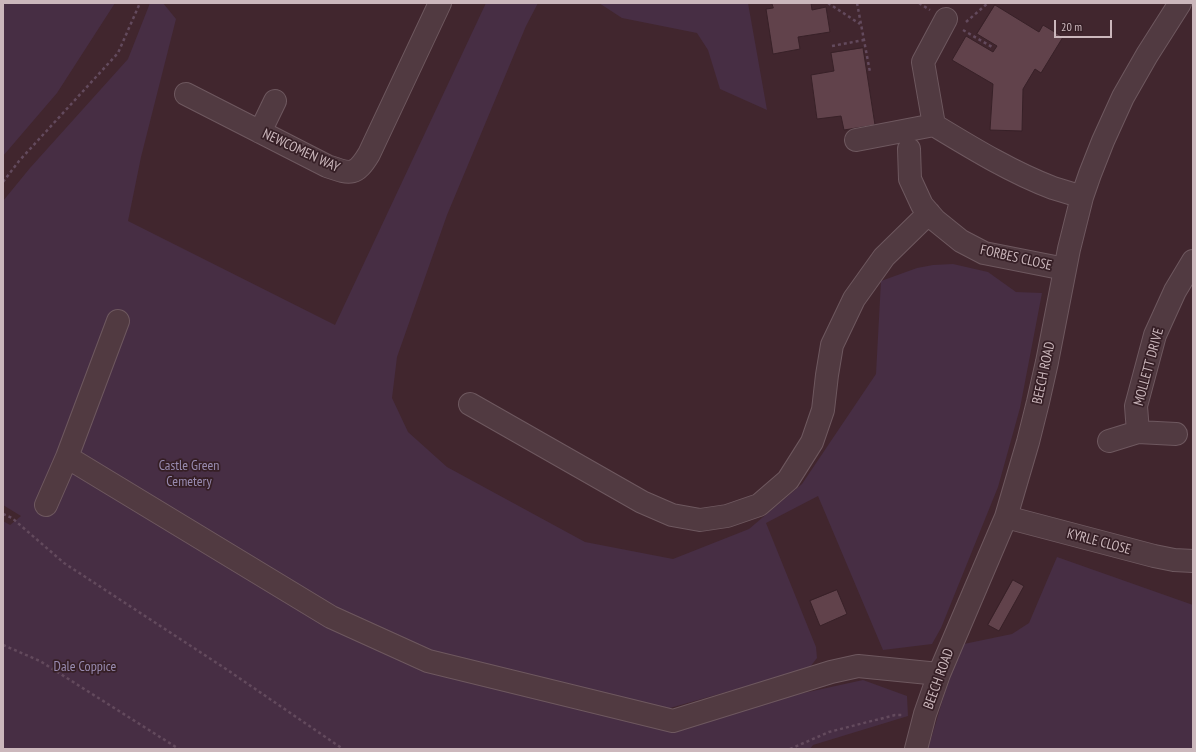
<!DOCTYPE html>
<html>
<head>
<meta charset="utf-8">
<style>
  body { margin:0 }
  #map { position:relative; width:1196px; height:752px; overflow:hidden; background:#41262e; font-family:"PT Sans Narrow",sans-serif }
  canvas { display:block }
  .frame { position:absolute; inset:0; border:4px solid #cbb7bc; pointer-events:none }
  .scale { position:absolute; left:1054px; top:20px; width:58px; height:18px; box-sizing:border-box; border:2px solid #cbb7bc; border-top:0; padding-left:5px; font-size:12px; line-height:14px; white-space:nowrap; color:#cbb7bc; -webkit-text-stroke:3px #361f26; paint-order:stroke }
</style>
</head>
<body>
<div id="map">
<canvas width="1196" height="752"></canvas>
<div class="frame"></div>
<div class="scale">20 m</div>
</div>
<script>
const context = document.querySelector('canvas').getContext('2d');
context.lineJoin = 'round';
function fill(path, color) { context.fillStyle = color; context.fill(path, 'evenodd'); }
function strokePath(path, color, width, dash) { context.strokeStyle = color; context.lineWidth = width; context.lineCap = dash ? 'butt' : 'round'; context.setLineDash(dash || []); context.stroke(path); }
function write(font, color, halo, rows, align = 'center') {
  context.font = font + ' "PT Sans Narrow",sans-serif'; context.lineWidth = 3.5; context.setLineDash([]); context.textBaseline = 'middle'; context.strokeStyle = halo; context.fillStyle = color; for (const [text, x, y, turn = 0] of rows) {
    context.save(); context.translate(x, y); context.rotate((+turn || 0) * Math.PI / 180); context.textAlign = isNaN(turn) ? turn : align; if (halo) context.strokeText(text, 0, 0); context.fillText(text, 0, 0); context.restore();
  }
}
const green = new Path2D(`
  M3,3H115L57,93L3,156Z
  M150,3H163L176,19L141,157L128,221L335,325L486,3H538L526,26L447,215L397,357L392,398L408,432L447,467L585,542L673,559L749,529L802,484L876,374L881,281L917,268L933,265L953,264L988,272L1016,292L1042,293L1020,408L998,487L941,628L932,644L883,650L818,496L766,523L816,647L817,658L810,667L790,674L670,708L663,728L767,701L863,680L907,696L908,716L813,745L810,749H3V521L10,525L21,516L3,505V201L30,168L128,59Z
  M599,3H748L767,110L720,89L708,50L697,33L622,18Z
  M1057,557L1193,605V749H928L959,645L1012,634L1029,623Z`);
const building = new Path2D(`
  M772,3H811L812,10L826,7L830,32L798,37L800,49L773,54L766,9L773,8Z
  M995,5L1039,32L1043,25L1063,37L1041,73L1035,69L1023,89L1022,131L990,130L993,84L952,60L966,36L993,52L997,46L977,34Z
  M863,48L875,125L844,130L841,116L817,119L811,75L834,71L831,53Z
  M1013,580L1024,586L999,631L988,625Z
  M837,590L847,614L820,626L810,601Z`);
const path = new Path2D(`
  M828,3L860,24
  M857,3L870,72
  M919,3L930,10
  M966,22L988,3
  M963,30L992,47
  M832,46L864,40
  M3,182L19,161L118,53L140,3
  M3,514L12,518L64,563L226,669L343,749
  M3,645L40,661L179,749
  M790,749L829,732L895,715H903`);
const minor = new Path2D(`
  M946,19L923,62L934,125C972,148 1011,172 1053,188C1063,191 1073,194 1082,197
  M186,94L327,166C350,174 355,177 369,154L440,3
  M260,132L275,101
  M856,140L934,125
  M909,149L910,179L922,205L935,220L961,241L984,253L1065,269
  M118,321L67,457L331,617L428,661L673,721L831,672L858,666L939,674
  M470,404L642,502L672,515L700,520L727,516L759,505L788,480L812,442L823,410L827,375L832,345L854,299L884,257L929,213
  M1176,434L1138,432L1136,406L1155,335L1175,291L1193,261
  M1109,441L1138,432
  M46,505L67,457
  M1006,517L1154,556L1174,560L1193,561
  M916,749L925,714L939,674L1006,517L1028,442L1038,402L1047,362L1069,249L1082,197L1090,174L1103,141L1123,97L1147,55L1180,3`);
const streetNames = [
  ["NEWCOMEN WAY",301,151,25],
  ["FORBES CLOSE",1016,258,13],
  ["MOLLETT DRIVE",1149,367,-75],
  ["BEECH ROAD",1044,373,-78],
  ["KYRLE CLOSE",1099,542,15],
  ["BEECH ROAD",939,679,-70]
];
const parkNames = [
  ["Castle Green",189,466],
  ["Cemetery",189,482],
  ["Dale Coppice",85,667]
];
fill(green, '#472e44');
fill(building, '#61424b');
strokePath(building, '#382128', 1);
strokePath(minor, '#6e585f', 24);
strokePath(path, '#634a5d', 2.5, [3, 3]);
strokePath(minor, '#513a41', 22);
write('14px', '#cbb7bc', '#361f26', streetNames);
write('14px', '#988bb0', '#361f26', parkNames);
</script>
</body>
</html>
